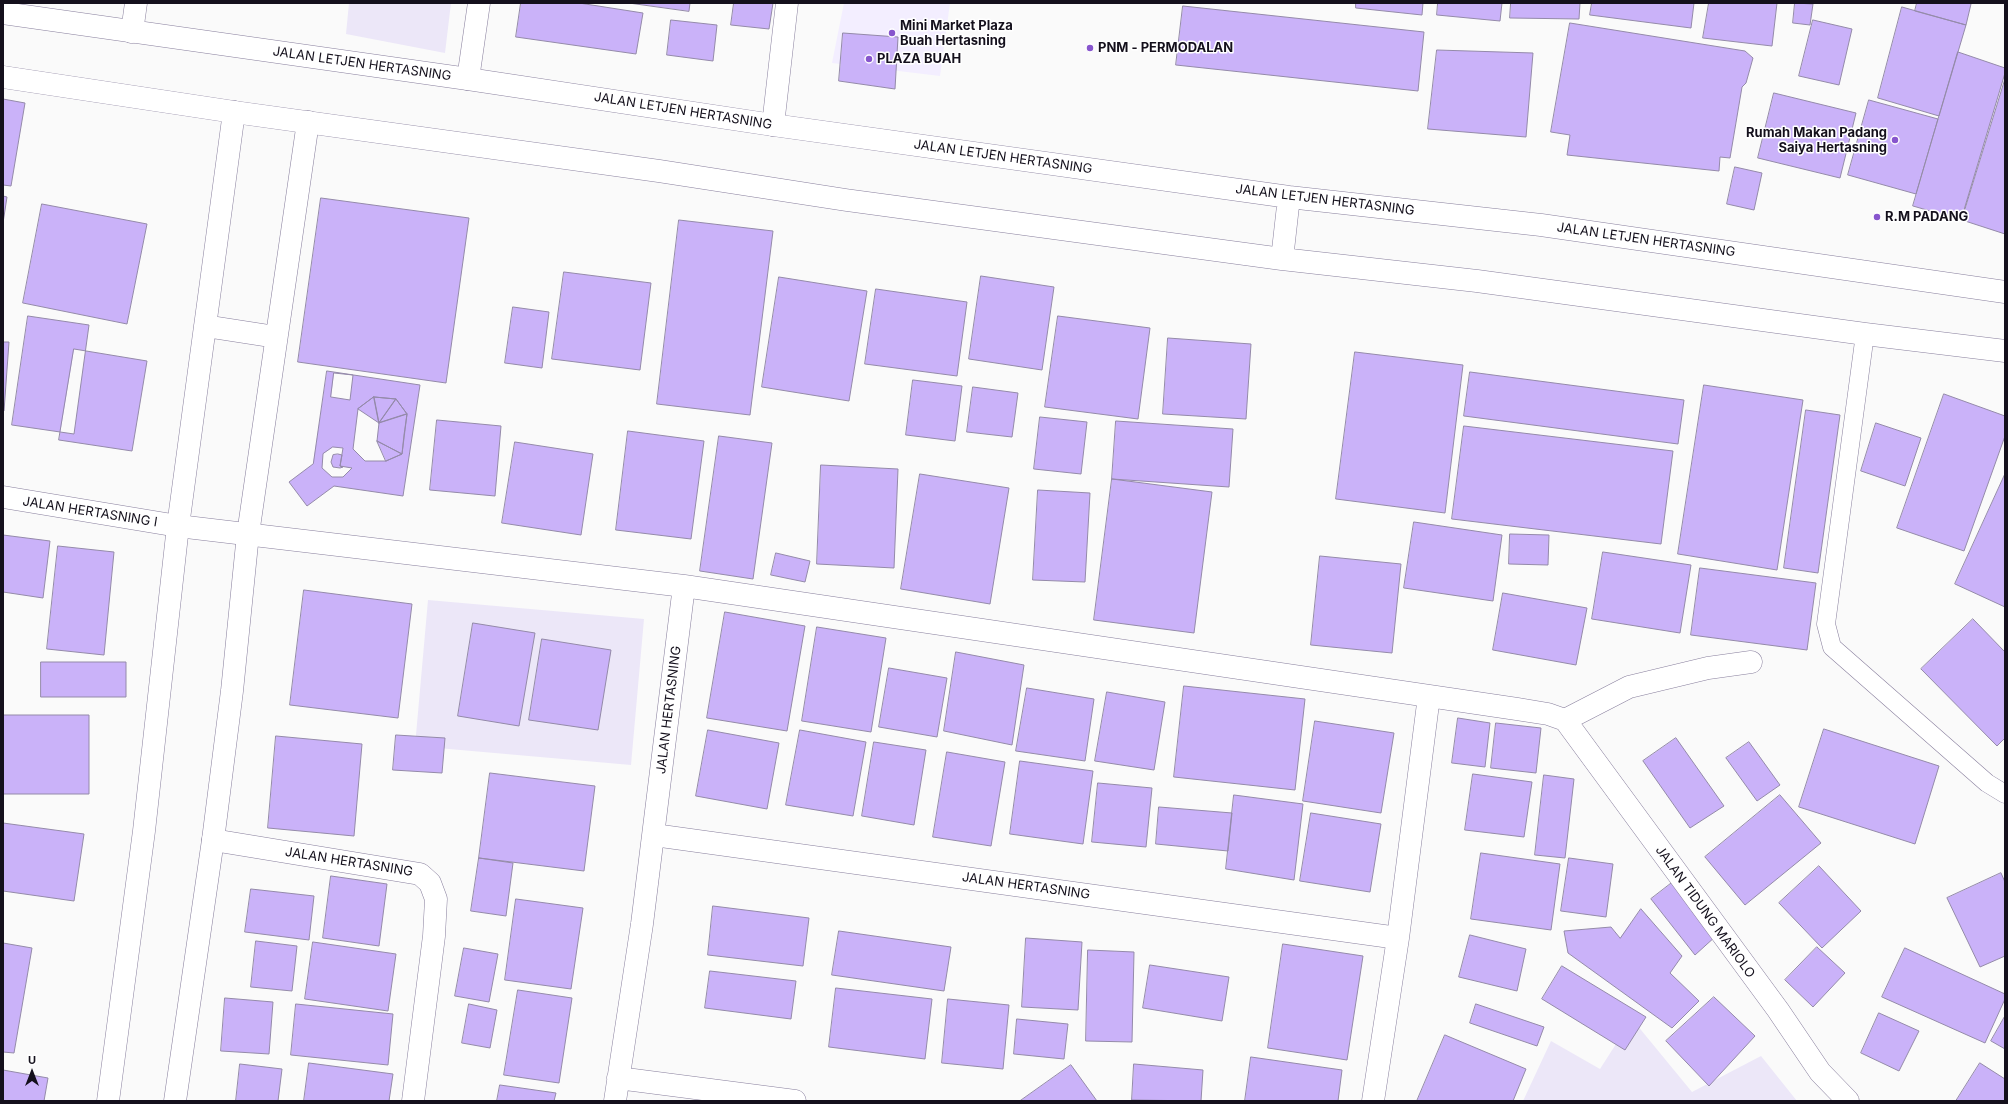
<!DOCTYPE html>
<html>
<head>
<meta charset="utf-8">
<style>
  body { margin:0 }
  #map { position:relative; width:2008px; height:1104px; overflow:hidden; background:#fafafa; font-family:Inter,sans-serif }
  canvas { display:block }
  .frame { position:absolute; inset:0; border:4px solid #14101c; pointer-events:none }
  .north { position:absolute; left:12px; top:1052px; width:40px; height:40px; -webkit-text-stroke:3px #fff; paint-order:stroke; rotate:0deg; font-size:11px; font-weight:700; line-height:16px; text-align:center; color:#14101c }
  .north::after { content:''; display:block; margin:auto; width:14px; height:18px; background:#14101c; clip-path:polygon(50% 0,100% 100%,50% 72%,0 100%) }
</style>
</head>
<body>
<div id="map">
<canvas width="2008" height="1104"></canvas>
<div class="frame"></div>
<div class="north">U</div>
</div>
<script>
const context = document.querySelector('canvas').getContext('2d');
context.lineJoin = 'round';
function fill(path, color) { context.fillStyle = color; context.fill(path, 'evenodd'); }
function strokePath(path, color, width, dash) { context.strokeStyle = color; context.lineWidth = width; context.lineCap = dash ? 'butt' : 'round'; context.setLineDash(dash || []); context.stroke(path); }
function write(font, color, halo, rows, align = 'center') {
  context.font = font + ' Inter,sans-serif'; context.lineWidth = 3; context.setLineDash([]); context.textBaseline = 'middle'; context.strokeStyle = halo; context.fillStyle = color; for (const [text, x, y, turn = 0] of rows) {
    context.save(); context.translate(x, y); context.rotate((+turn || 0) * Math.PI / 180); context.textAlign = isNaN(turn) ? turn : align; if (halo) context.strokeText(text, 0, 0); context.fillText(text, 0, 0); context.restore();
  }
}
const built = new Path2D(`
  M844,3H950L940,76L832,63Z`);
const green = new Path2D(`
  M349,3H451L445,53L346,34Z
  M428,600L644,619L631,765L415,746Z
  M1632,1019L1692,1092L1761,1056L1797,1101H1523L1551,1041L1600,1069Z`);
const building = new Path2D(`
  M521,3H579L643,13L636,54L516,37Z
  M629,3H690L689,11Z
  M734,3H773L769,29L731,25Z
  M1356,3H1423L1422,15L1356,8Z
  M1438,3H1502L1500,21L1437,15Z
  M1511,3H1580L1579,19L1510,18Z
  M1592,3H1694L1691,28L1590,15Z
  M1709,3H1777L1772,46L1703,38Z
  M1795,3L1813,4L1810,25L1793,23Z
  M1917,3H1968L1971,4L1966,25L1915,11Z
  M1183,6L1424,32L1418,91L1176,65Z
  M1902,7L1966,25L1939,116L1878,98Z
  M671,20L717,25L713,61L667,55Z
  M1813,20L1852,29L1839,85L1799,76Z
  M1570,23L1745,51L1753,58L1746,83L1742,87L1730,158L1720,157L1719,171L1567,155L1570,135L1551,132Z
  M843,33L898,37L895,89L839,81Z
  M1437,50L1533,53L1526,137L1428,129Z
  M1958,52L2005,68V73L1961,220L1913,206Z
  M2005,79V234L1962,220Z
  M1774,93L1856,113L1840,178L1758,158Z
  M3,99L25,103L11,186L3,185Z
  M1869,100L1938,119L1916,194L1848,175Z
  M1735,167L1762,173L1754,210L1727,204Z
  M3,196L7,197L3,223Z
  M321,198L469,218L446,383L298,362Z
  M42,204L147,224L127,324L23,303Z
  M679,220L773,231L750,415L657,404Z
  M564,272L651,283L640,370L552,359Z
  M981,276L1054,287L1042,370L969,359Z
  M779,277L867,291L849,401L762,387Z
  M876,289L967,302L957,376L865,364Z
  M513,307L549,312L542,368L505,363Z
  M28,316L89,325L74,434L12,425Z
  M1058,316L1150,328L1138,419L1045,407Z
  M1168,338L1251,344L1246,419L1163,414Z
  M3,342H9L4,411H3Z
  M74,349L147,361L132,451L59,440Z
  M1355,352L1463,365L1445,513L1336,499Z
  M327,371L420,385L403,496L334,486L307,506L289,482L313,464Z
  M1470,372L1684,400L1678,444L1464,416Z
  M334,373L353,375L350,400L331,397Z
  M913,380L962,386L955,441L906,435Z
  M1704,385L1803,400L1777,570L1678,554Z
  M973,387L1018,393L1012,437L967,432Z
  M1944,394L2005,416V436L1964,551L1897,528Z
  M374,397L379,423L358,409Z
  M374,397L396,399L407,414L402,454L386,461H365L353,449L358,409Z
  M374,397L396,399L379,423Z
  M396,399L407,414L379,423Z
  M1806,410L1840,415L1818,573L1784,568Z
  M407,414L404,435L402,454L377,441L379,423Z
  M1040,417L1087,422L1081,474L1034,469Z
  M437,420L501,426L495,496L430,490Z
  M1116,421L1233,429L1229,487L1112,479Z
  M1876,423L1921,438L1905,486L1861,471Z
  M1464,426L1673,451L1661,544L1452,519Z
  M628,431L704,441L691,539L616,530Z
  M719,436L772,443L753,579L700,571Z
  M377,441L402,454L386,461Z
  M515,442L593,454L581,535L502,523Z
  M333,447L343,448L340,466L352,468L343,477H332L322,468L323,454Z
  M338,454L342,455L340,466L343,467L340,468L333,467L331,462L333,455Z
  M821,465L898,469L894,568L817,564Z
  M920,474L1009,488L990,604L901,589Z
  M2005,474V607L1955,584Z
  M1112,479L1212,492L1194,633L1094,620Z
  M1038,490L1090,493L1085,582L1033,580Z
  M1414,522L1502,535L1493,601L1404,588Z
  M1510,534L1549,535L1548,565L1509,564Z
  M3,535L50,541L43,598L3,592Z
  M58,546L114,552L104,655L47,649Z
  M1603,552L1691,565L1680,633L1592,619Z
  M776,553L810,561L805,582L771,575Z
  M1320,556L1401,564L1392,653L1311,645Z
  M1700,568L1816,583L1807,650L1691,635Z
  M304,590L412,604L398,718L290,705Z
  M1503,593L1587,608L1576,665L1493,650Z
  M725,612L805,626L787,731L707,718Z
  M1973,619L2005,652V738L1997,746L1921,669Z
  M473,623L535,633L519,726L458,716Z
  M817,627L886,638L871,732L802,721Z
  M542,639L611,650L598,730L529,720Z
  M956,652L1024,665L1012,745L944,731Z
  M41,662H126V697H41Z
  M889,668L947,678L937,737L879,727Z
  M1184,686L1305,699L1295,790L1174,777Z
  M1027,688L1094,699L1085,761L1016,751Z
  M1107,692L1165,702L1154,770L1095,761Z
  M3,715H89V794H3Z
  M1458,718L1490,723L1485,767L1452,763Z
  M1315,721L1394,733L1381,813L1303,801Z
  M1496,723L1541,728L1536,773L1491,768Z
  M1824,729L1939,766L1915,844L1799,807Z
  M708,730L779,743L767,809L696,796Z
  M800,730L866,742L853,816L786,805Z
  M396,735L445,738L442,773L393,770Z
  M276,736L362,744L354,836L268,828Z
  M1676,738L1724,806L1690,828L1643,761Z
  M874,742L926,750L914,825L862,816Z
  M1749,742L1780,785L1757,801L1726,758Z
  M947,752L1005,762L991,846L933,837Z
  M1020,761L1093,771L1083,844L1010,834Z
  M490,773L595,786L584,871L479,858Z
  M1473,774L1532,782L1524,837L1465,830Z
  M1544,775L1574,779L1565,858L1535,855Z
  M1098,783L1152,788L1146,847L1092,842Z
  M1234,795L1303,804L1294,880L1226,869Z
  M1780,795L1821,843L1745,905L1705,857Z
  M1159,807L1232,813L1228,851L1156,844Z
  M1311,813L1381,824L1370,892L1300,881Z
  M3,823L84,834L74,901L3,891Z
  M1481,853L1560,864L1551,930L1471,919Z
  M479,858L513,863L506,916L471,911Z
  M1569,858L1613,864L1606,917L1561,911Z
  M1819,866L1861,911L1822,948L1779,903Z
  M2001,873L2005,882V956L1980,967L1947,898Z
  M331,876L387,884L379,946L323,938Z
  M1673,882L1716,936L1695,955L1651,899Z
  M251,889L314,896L309,940L245,932Z
  M516,899L583,908L571,989L505,980Z
  M713,906L809,918L803,966L708,955Z
  M1641,909L1682,956L1670,973L1699,1001L1672,1028L1568,953L1564,931L1611,927L1620,938Z
  M839,931L951,947L944,991L832,975Z
  M1470,935L1526,949L1517,991L1459,977Z
  M1026,938L1082,942L1078,1010L1022,1007Z
  M256,941L297,946L292,991L251,987Z
  M313,942L396,954L388,1011L305,999Z
  M3,943L32,948L14,1053L3,1052Z
  M1283,944L1363,956L1347,1060L1268,1048Z
  M1817,947L1845,973L1813,1007L1785,980Z
  M464,948L498,954L489,1002L455,996Z
  M1905,948L2005,994V999L1985,1043L1882,997Z
  M1088,950L1134,952L1132,1042L1086,1041Z
  M1150,965L1229,977L1222,1021L1143,1008Z
  M1562,966L1646,1017L1625,1050L1542,999Z
  M710,971L796,981L791,1019L705,1008Z
  M836,988L932,999L925,1059L829,1047Z
  M518,990L572,998L559,1083L504,1075Z
  M1714,997L1755,1036L1709,1086L1666,1041Z
  M225,998L273,1002L269,1054L221,1051Z
  M948,999L1009,1005L1003,1069L942,1063Z
  M296,1004L393,1014L388,1065L291,1055Z
  M469,1004L497,1010L490,1048L462,1043Z
  M1476,1004L1544,1027L1537,1046L1470,1023Z
  M1879,1013L1919,1031L1899,1071L1861,1053Z
  M2005,1016V1049L1991,1041Z
  M1017,1019L1068,1024L1064,1059L1014,1054Z
  M1445,1035L1526,1069L1513,1101H1417Z
  M1251,1057L1342,1070L1338,1101H1245Z
  M309,1063L393,1074L389,1101H304Z
  M1980,1063L2005,1079V1101H1956Z
  M240,1064L282,1069L278,1101H236Z
  M1134,1064L1203,1070L1201,1101L1132,1100Z
  M1071,1065L1097,1101H1020Z
  M3,1070L48,1078L44,1101H3Z
  M500,1085L556,1093L554,1101H497Z`);
const service = new Path2D(`
  M1865,334L1826,624L1832,647L1987,783L2005,794`);
const minor = new Path2D(`
  M132,32L136,3
  M468,79L479,3
  M773,125L787,3
  M3,497L178,526L684,586L1517,709L1548,714L1565,720L1629,687L1708,668L1751,662
  M1565,720L1778,1010L1820,1072L1848,1101
  M654,835L1398,938
  M213,840L420,874L430,883L436,899L434,936L413,1101
  M618,1078L795,1101
  M615,1101L642,924L684,586
  M1373,1101L1398,938L1429,696`);
const tertiary = new Path2D(`
  M205,326L276,337
  M108,1101L144,831L178,526L234,112
  M175,1101L213,840L232,691L248,534L308,122`);
const primary = new Path2D(`
  M3,13L468,79L773,125L1289,197L1541,225L2005,292
  M3,77L234,112L659,171L846,200L1282,259L1477,281L1865,334L2005,351
  M1282,259L1289,197`);
const markers = [
  [892,33,4,"#8755cd"],
  [1090,48,4,"#8755cd"],
  [869,59,4,"#8755cd"],
  [1895,140,4,"#8755cd"],
  [1877,217,4,"#8755cd"]
];
const poiNames = [
  ["Mini Market Plaza",900,26],
  ["Buah Hertasning",900,41],
  ["PNM - PERMODALAN",1098,48],
  ["PLAZA BUAH",877,59],
  ["Rumah Makan Padang",1887,133,"right"],
  ["Saiya Hertasning",1887,148,"right"],
  ["R.M PADANG",1885,217]
];
const streetNames = [
  ["JALAN LETJEN HERTASNING",362,64,8],
  ["JALAN LETJEN HERTASNING",683,111,9],
  ["JALAN LETJEN HERTASNING",1003,157,8],
  ["JALAN LETJEN HERTASNING",1325,200,7],
  ["JALAN LETJEN HERTASNING",1646,240,8],
  ["JALAN HERTASNING I",90,512,9],
  ["JALAN HERTASNING",669,710,-83],
  ["JALAN HERTASNING",349,862,9],
  ["JALAN HERTASNING",1026,886,8],
  ["JALAN TIDUNG MARIOLO",1705,912,54]
];
fill(built, '#f3eeff');
fill(green, '#ece7f8');
fill(building, '#cab2f9');
strokePath(building, '#948aa9', 1);
strokePath(service, '#887f9d', 19);
strokePath(minor, '#887f9d', 23);
strokePath(tertiary, '#887f9d', 23);
strokePath(primary, '#887f9d', 23);
strokePath(service, '#fff', 18);
strokePath(minor, '#fff', 22);
strokePath(tertiary, '#fff', 22);
strokePath(primary, '#fff', 22);
for (const [x, y, r, color] of markers) { const dot = new Path2D(); dot.arc(x, y, r, 0, 2 * Math.PI); context.fillStyle = color; context.fill(dot); strokePath(dot, '#fff', 1.5); }
write('bold 13px', '#14101c', '#fff', poiNames, 'left');
write('13px', '#14101c', '#fff', streetNames);
</script>
</body>
</html>
